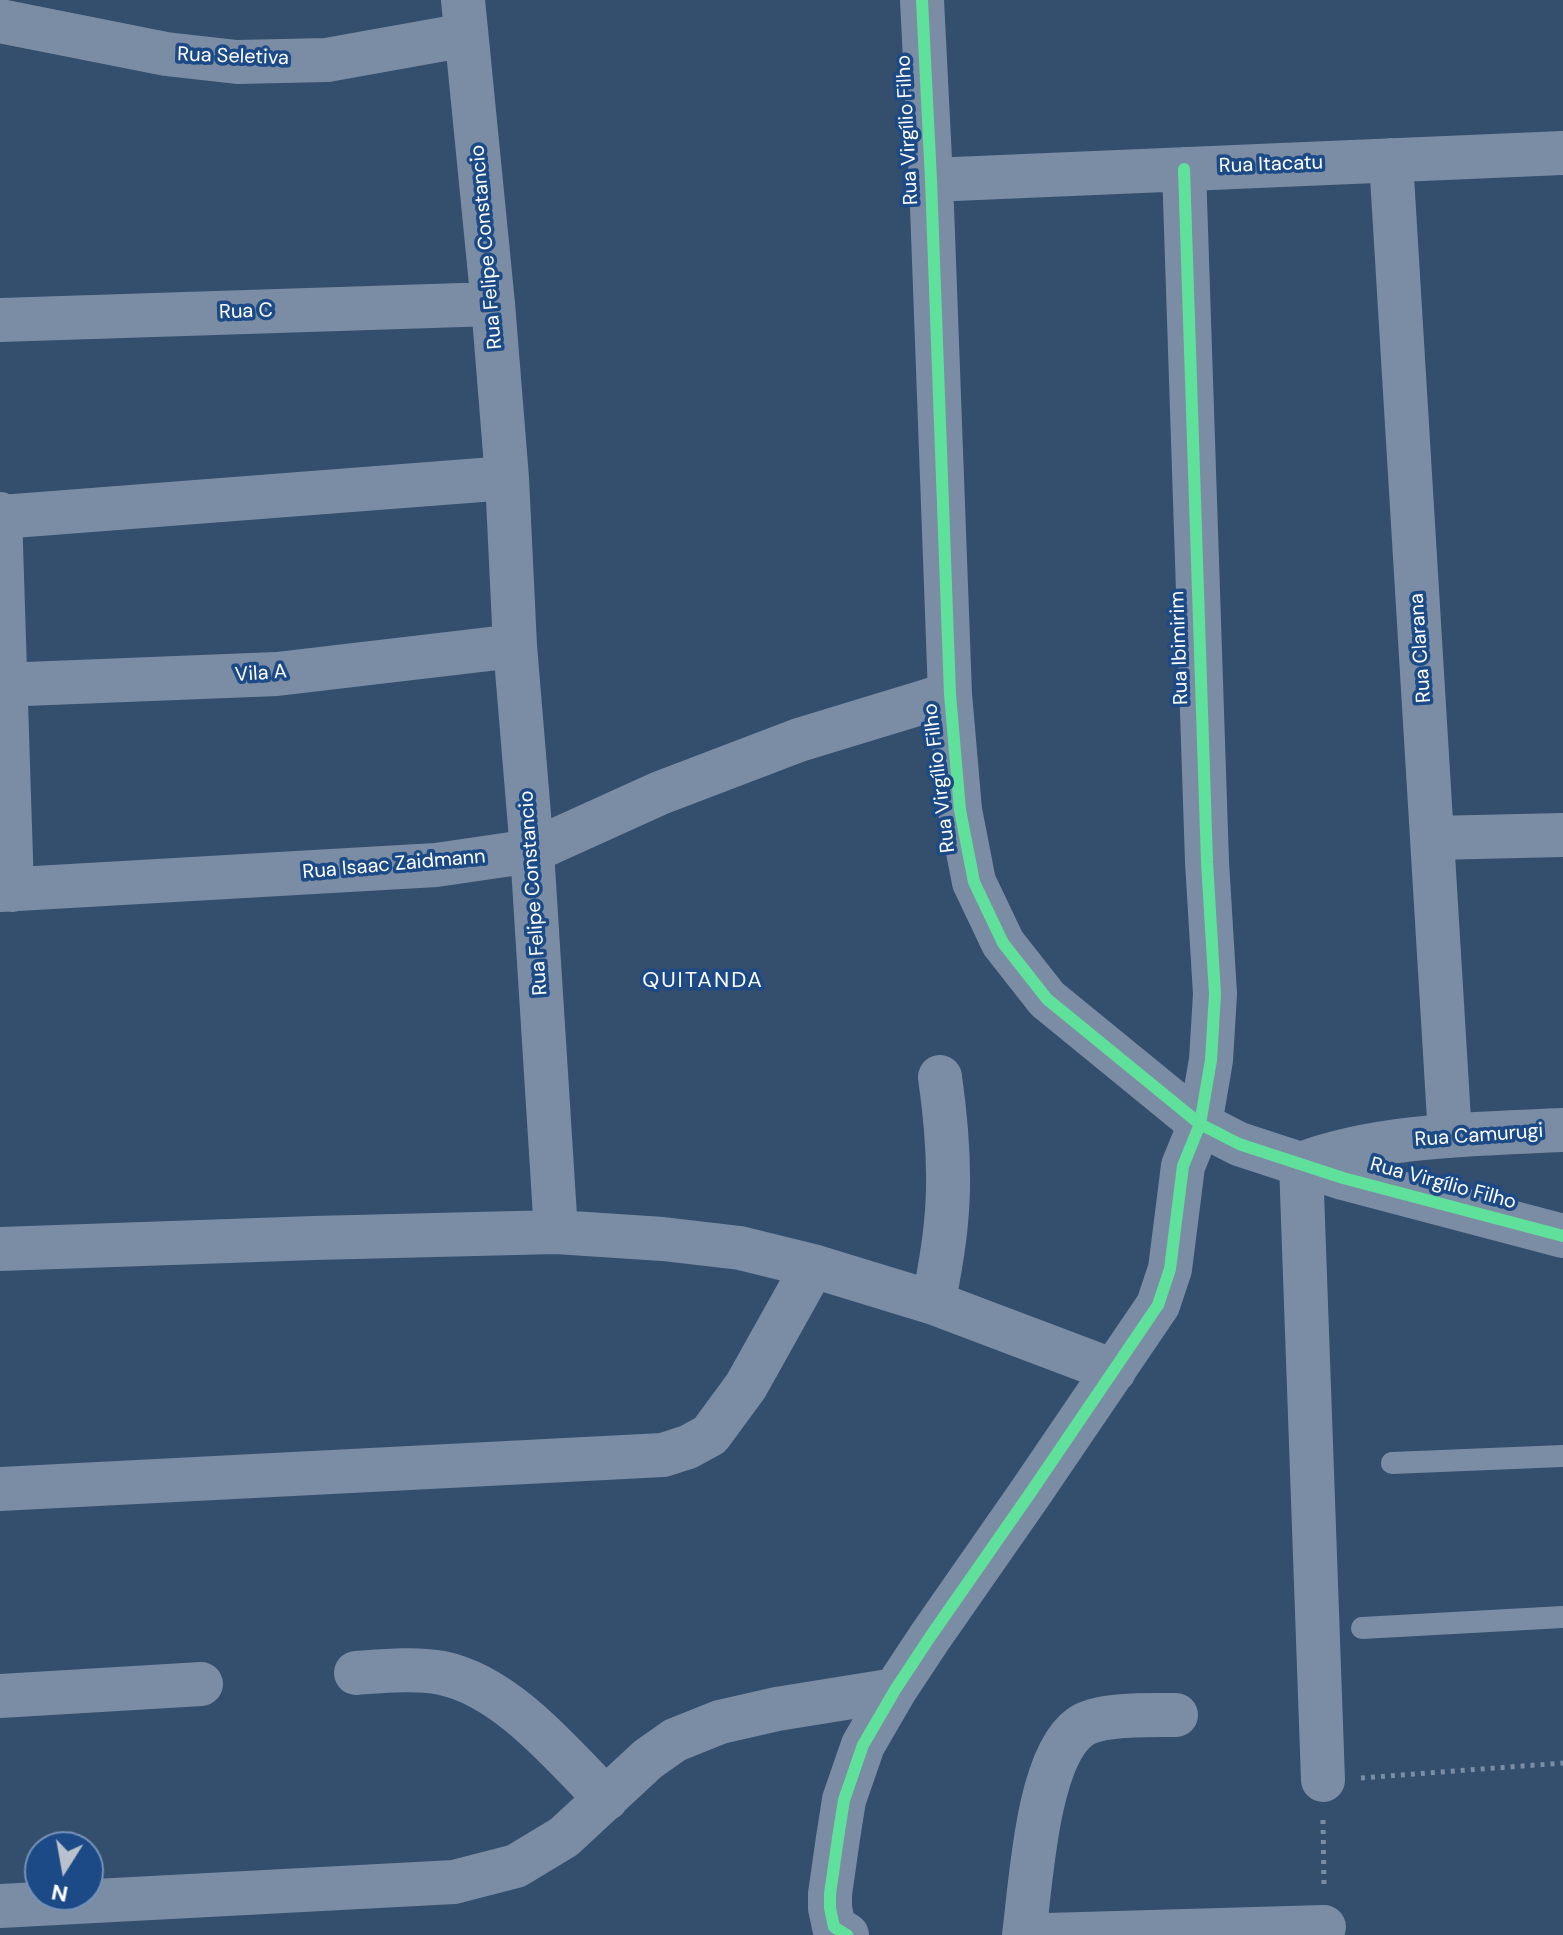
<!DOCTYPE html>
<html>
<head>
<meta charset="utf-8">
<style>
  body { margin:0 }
  #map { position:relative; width:1563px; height:1935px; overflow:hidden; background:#344e6e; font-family:"DM Sans",sans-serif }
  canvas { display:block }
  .north { position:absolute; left:24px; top:1831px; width:80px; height:80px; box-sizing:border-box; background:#1b4a87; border:2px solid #7692b7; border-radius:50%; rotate:191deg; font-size:22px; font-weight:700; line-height:32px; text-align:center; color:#fff }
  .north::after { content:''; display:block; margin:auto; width:28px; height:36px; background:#b8c1cc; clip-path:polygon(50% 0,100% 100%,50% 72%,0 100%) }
</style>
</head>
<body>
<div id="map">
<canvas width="1563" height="1935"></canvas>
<div class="north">N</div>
</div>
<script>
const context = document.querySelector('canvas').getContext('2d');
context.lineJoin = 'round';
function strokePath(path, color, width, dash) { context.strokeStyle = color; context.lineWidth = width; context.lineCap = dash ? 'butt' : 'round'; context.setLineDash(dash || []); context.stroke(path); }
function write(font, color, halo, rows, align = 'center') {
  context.font = font + ' "DM Sans",sans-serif'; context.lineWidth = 7; context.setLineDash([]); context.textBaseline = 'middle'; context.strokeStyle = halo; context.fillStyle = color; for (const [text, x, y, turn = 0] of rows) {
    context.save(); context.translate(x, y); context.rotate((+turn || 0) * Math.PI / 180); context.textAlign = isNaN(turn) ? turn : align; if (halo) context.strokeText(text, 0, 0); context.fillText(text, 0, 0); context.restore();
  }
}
const path = new Path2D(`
  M1361,1778L1563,1763
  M1323,1820L1324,1886`);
const lane = new Path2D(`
  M1392,1463L1563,1456
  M1362,1628L1563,1617`);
const street = new Path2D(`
  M463,0L493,304L507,478L515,646L532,851L556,1232
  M922,0L931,180L950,694L960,810L974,882L1003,943L1047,999L1200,1124L1239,1144L1343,1178L1563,1236
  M0,21L166,54L237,62L327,60L466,35
  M1391,160L1450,1136
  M931,180L1563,153
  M0,320L493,304
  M0,514L12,890
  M0,517L507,478
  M0,685L277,674L515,646
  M1433,838L1563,835
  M0,890L436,865L532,851L660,793L799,740L950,694
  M0,1249L314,1238L556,1232L663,1239L740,1248L813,1266L934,1303L1114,1371
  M934,1303C938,1276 944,1249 946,1222C951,1174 947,1126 940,1077
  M0,1489L663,1455L688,1447L710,1435L746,1386L813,1266
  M356,1673C384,1671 415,1668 442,1673C506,1686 562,1754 606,1799
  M0,1696L201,1684
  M1323,1780L1301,1164C1380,1134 1479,1134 1563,1130
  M0,1906L454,1882L516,1866L564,1837L648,1759L675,1740L720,1722L777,1709L895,1690
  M847,1935L834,1927L830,1908V1894L838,1838L844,1800L863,1745L895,1690L930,1637L1031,1492L1158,1305L1170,1269L1183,1166L1200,1124L1211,1060L1215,994L1207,862L1184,169
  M1024,1935C1031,1883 1037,1758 1080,1727C1099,1713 1152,1715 1176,1715
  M1047,1935L1324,1927`);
const cycleway = new Path2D(`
  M922,0L931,180L950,694L960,810L974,882L1003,943L1047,999L1200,1124L1239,1144L1343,1178L1563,1236
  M847,1935L834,1927L830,1908V1894L838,1838L844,1800L863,1745L895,1690L930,1637L1031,1492L1158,1305L1170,1269L1183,1166L1200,1124L1211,1060L1215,994L1207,862L1184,169`);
const streetNames = [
  ["Rua Seletiva",233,57,2],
  ["Rua Virgílio Filho",908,130,-93],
  ["Rua Itacatu",1271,165,-2],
  ["Rua Felipe Constancio",487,247,-95],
  ["Rua C",246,312,-2],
  ["Rua Ibimirim",1180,648,-92],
  ["Rua Clarana",1421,648,-94],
  ["Vila A",261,674,-4],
  ["Rua Virgílio Filho",940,778,-97],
  ["Rua Isaac Zaidmann",394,865,-5],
  ["Rua Felipe Constancio",534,893,-94],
  ["Rua Camurugi",1479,1136,-4],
  ["Rua Virgílio Filho",1443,1184,15]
];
const neighbourhoodNames = [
  ["QUITANDA",703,981]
];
strokePath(path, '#7b8da4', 5, [4, 6]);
strokePath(lane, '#7b8da4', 22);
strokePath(street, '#7b8da4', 44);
strokePath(cycleway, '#60e19b', 12);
write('20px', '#fff', '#1b4a87', streetNames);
context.letterSpacing = '2px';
write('22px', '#fff', '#1b4a87', neighbourhoodNames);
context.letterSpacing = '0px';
</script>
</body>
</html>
